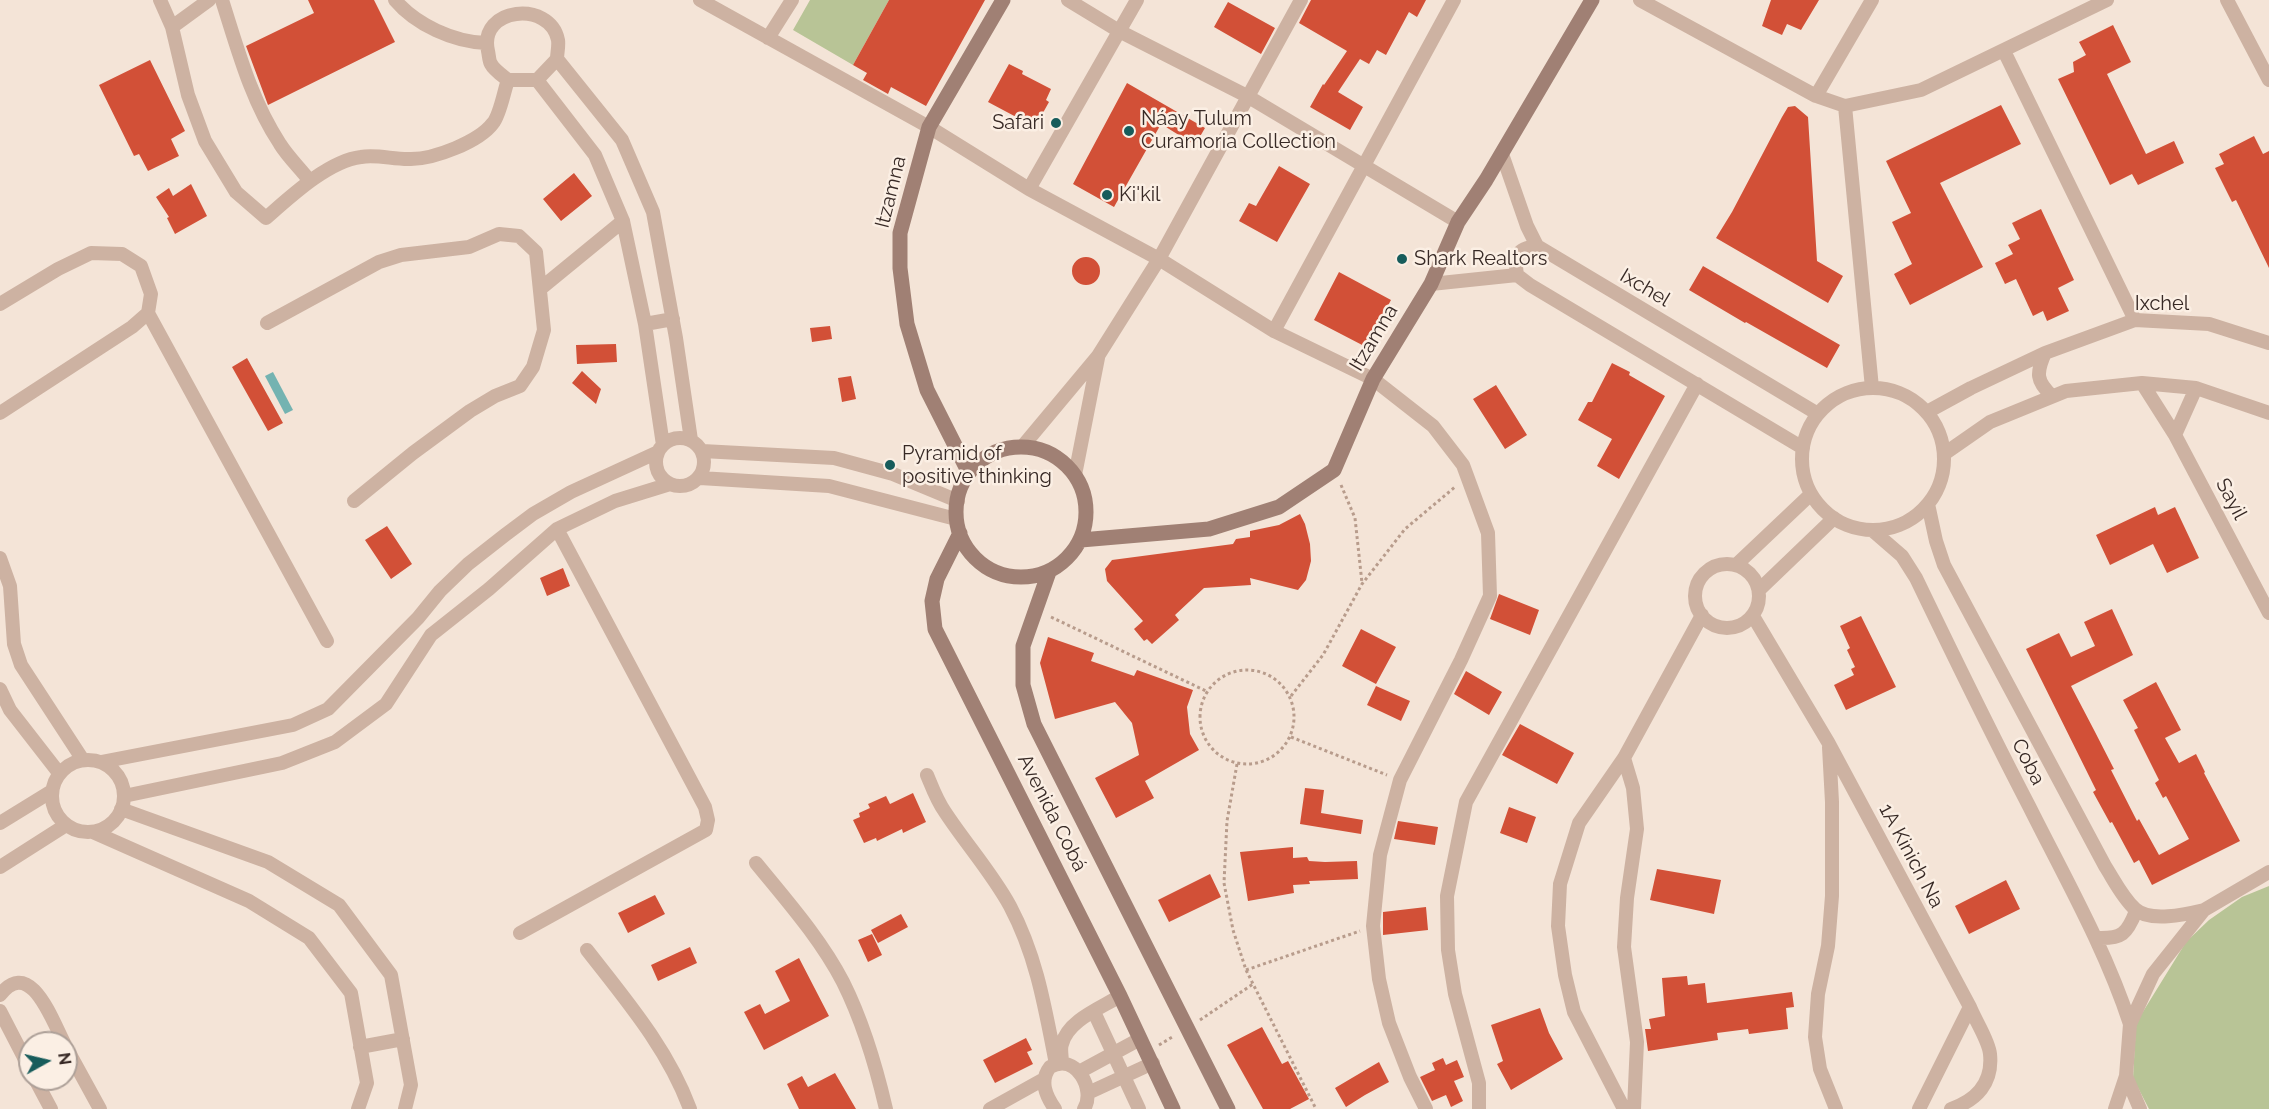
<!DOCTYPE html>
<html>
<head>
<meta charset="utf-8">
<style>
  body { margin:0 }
  #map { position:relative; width:2269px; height:1109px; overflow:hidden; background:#f4e4d7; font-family:Raleway,sans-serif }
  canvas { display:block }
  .north { position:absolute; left:18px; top:1031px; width:60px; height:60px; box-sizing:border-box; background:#fbefe4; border:2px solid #ada098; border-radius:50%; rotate:82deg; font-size:16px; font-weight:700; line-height:24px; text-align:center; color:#372925 }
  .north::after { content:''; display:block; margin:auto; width:21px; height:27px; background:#175c5b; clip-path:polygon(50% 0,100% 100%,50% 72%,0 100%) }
</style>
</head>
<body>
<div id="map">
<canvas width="2269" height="1109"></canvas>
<div class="north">N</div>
</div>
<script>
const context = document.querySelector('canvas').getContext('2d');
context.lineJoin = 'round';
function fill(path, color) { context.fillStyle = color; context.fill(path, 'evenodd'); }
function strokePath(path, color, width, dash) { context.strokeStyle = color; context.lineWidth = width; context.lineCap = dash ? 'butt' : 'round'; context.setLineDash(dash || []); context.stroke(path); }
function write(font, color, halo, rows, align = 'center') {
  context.font = font + ' Raleway,sans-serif'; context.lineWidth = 5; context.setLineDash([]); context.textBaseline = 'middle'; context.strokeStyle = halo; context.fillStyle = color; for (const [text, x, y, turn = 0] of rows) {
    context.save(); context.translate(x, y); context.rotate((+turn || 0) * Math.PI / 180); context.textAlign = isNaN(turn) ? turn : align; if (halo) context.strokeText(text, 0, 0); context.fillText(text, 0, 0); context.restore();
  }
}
const green = new Path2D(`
  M810,0H889L853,65L793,30Z
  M2269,886V1109H2149L2133,1078L2136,1023L2186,942L2209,920L2242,897Z`);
const water = new Path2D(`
  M273,372L293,410L285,414L265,376Z`);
const building = new Path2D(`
  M308,0H374L395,42L268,105L246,46L314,13Z
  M889,0H985L926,106L891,87L888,94L863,80L867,73L853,65Z
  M1311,0H1426L1417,17L1409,12L1386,55L1377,50L1369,64L1360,59L1338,92L1363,107L1350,130L1310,107L1323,84L1324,85L1347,51L1299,23Z
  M1771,0H1819L1801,30L1787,24L1782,35L1762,26Z
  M1228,2L1275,28L1261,54L1214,27Z
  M2113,25L2131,62L2107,74L2146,154L2174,141L2184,163L2138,185L2132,174L2110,185L2058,79L2074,72L2073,62L2086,55L2079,42Z
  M150,60L185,131L171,139L179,156L148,171L139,154L134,156L99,85Z
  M1009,64L1023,71L1022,74L1051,89L1046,100L1049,102L1035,127L988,102Z
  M1127,83L1205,128L1195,145L1161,124L1114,207L1073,184Z
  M2001,105L2021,144L1940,183L1983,267L1910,305L1894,274L1912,264L1892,222L1911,213L1886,161Z
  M1795,106L1808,117L1817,261L1843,276L1828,303L1716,238L1732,212L1782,117L1788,107Z
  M2254,136L2263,154L2269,151V268L2236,200L2232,202L2215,168L2224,164L2219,154Z
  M1279,166L1310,184L1277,242L1239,221L1249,203L1256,206Z
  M574,173L592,196L561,221L543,199Z
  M191,184L207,216L175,234L167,218L169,217L156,197L169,188L173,196Z
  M2041,209L2074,280L2058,288L2069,311L2047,321L2043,311L2033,316L2016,279L2005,284L1995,263L2013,254L2008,245L2020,239L2012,223Z
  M1072 271a14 14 0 1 1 28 0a14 14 0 1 1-28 0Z
  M1703,266L1840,345L1827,368L1746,322L1745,323L1689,290Z
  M1339,272L1391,300L1366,347L1314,320Z
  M830,326L832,339L812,342L810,328Z
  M616,344L617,362L577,364L576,345Z
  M247,358L283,423L268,431L232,367Z
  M1612,363L1630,372L1629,375L1665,396L1619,479L1597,466L1612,439L1578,420L1588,402H1592Z
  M582,371L601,389L596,404L572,383Z
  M851,376L856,399L842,402L838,378Z
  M1496,385L1527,435L1505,449L1473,399Z
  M2155,507L2158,515L2175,507L2199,558L2167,573L2153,544L2110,565L2096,535Z
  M1300,514L1305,524L1310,544L1311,561L1306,580L1298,590L1250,578L1251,585L1204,588L1175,615L1179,620L1152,644L1147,639L1144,641L1134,629L1143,621L1107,581L1105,569L1112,560L1233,544L1236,539L1250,537V531L1279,525Z
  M387,526L412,564L391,579L365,540Z
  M563,568L570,586L547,596L540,578Z
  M1499,594L1539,610L1530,635L1490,619Z
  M2112,609L2133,655L2071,686L2094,730L2114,769L2111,770L2137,821L2139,819L2159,855L2189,839L2166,796L2163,798L2155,783L2159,780L2134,730L2138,728L2123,700L2156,682L2181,730L2165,738L2179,763L2196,754L2205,772L2204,773L2240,841L2152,885L2139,860L2134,863L2112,822L2110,823L2093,792L2096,790L2026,649L2059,633L2071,657L2095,646L2084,622Z
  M1861,616L1896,687L1846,710L1834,685L1854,675L1851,669L1855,667L1847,650L1850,648L1840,626Z
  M1361,629L1396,647L1376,684L1342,666Z
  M1048,637L1094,653L1091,661L1134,676L1137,670L1193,690L1187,707L1190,734L1199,750L1145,781L1154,798L1116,818L1095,778L1139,755L1132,723L1115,702L1055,719L1040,663Z
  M1466,671L1502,692L1489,715L1454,694Z
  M1376,686L1410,701L1401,721L1367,705Z
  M1520,724L1574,753L1557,784L1502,755Z
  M1305,788L1324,790L1321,813L1363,820L1361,834L1300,824Z
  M913,793L926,822L903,833L902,829L877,841L876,838L864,843L853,820L860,817L859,813L870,808L868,804L886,796L890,804Z
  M1509,807L1536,817L1527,843L1500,833Z
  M1398,821L1438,827L1435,845L1394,839Z
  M1293,847V858L1307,857L1309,861L1325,862L1357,861L1358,879L1309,881L1310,884L1293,885L1294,893L1248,901L1240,852Z
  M1657,869L1721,880L1714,914L1650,900Z
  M1210,874L1221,897L1169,922L1158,900Z
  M2006,880L2020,909L1969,934L1955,906Z
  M655,895L665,914L628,933L618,913Z
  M1426,907L1428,930L1383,935V912Z
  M901,914L908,927L878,943L871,930Z
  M872,934L882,955L868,962L858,940Z
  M690,947L697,963L658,981L651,965Z
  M799,958L829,1016L764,1050L744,1012L760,1004L765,1014L790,1001L775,971Z
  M1687,976L1688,985L1705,983L1707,1003L1792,992L1794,1007L1786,1008L1788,1029L1749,1034L1748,1029L1717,1033L1718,1040L1648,1051L1645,1029H1651L1649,1019L1665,1016L1662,978Z
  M1540,1008L1549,1033L1563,1059L1511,1090L1497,1064L1503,1061L1491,1025Z
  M1262,1027L1282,1064L1288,1061L1309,1099L1290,1109H1263L1227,1045Z
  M1026,1038L1032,1050L1027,1052L1033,1064L995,1083L983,1060Z
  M1443,1058L1446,1065L1457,1060L1464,1077L1454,1081L1463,1101L1451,1107L1446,1095L1432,1101L1420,1077L1435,1070L1432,1063Z
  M1379,1062L1389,1082L1365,1095L1346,1107L1335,1088Z
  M835,1073L856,1109H799L787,1084L802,1076L808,1087Z`);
const path = new Path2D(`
  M1341,485L1355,518L1362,583
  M1051,617L1206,691
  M1200 717a47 47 0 1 1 94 0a47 47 0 1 1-94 0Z
  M1291,696L1323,655L1362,584L1405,529L1455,487
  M1291,737L1387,775
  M1237,764L1227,821L1224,883L1233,930L1246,970L1316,1109
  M1246,970L1360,931
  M1200,1020L1253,984
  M1159,1045L1174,1036`);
const street = new Path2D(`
  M160,0L172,27L188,95L205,141L236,192L266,218C290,197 328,161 361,157C377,154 395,160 411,159C434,159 479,142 493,123C500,115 504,91 508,80
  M222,0C238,50 251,100 280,144C288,157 300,168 309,180
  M395,0C416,25 454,42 486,43
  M700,0L929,127L1029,189L1159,259L1274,331L1373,379L1433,426L1463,465L1488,533L1490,596L1461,660L1400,780L1380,855L1373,926L1379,979L1389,1023L1410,1077L1426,1109
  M1068,0L1119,31L1247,96L1458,222
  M1640,0L1816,96L1845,106L1921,90L2107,0
  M2227,0L2269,80
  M172,27L209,0
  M768,38L792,0
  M2004,51L2135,320
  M557,59L537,80H508C503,76 494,70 491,64C489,61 489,55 488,51C478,7 550,0 558,40C559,46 557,53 557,59L622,140L653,212L676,338L691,440
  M537,80L595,155L623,221L645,324L663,445
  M1816,96L1872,0
  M1845,106L1872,388
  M1502,154L1527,226L1537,246L1818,414
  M1029,189L1137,0
  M1517,275C1514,256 1517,248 1537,246
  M1431,284L1517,275L1530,285L1803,448
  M540,289L623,221
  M0,304L58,269L91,253L122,254L141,266L151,294L148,313L132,327L0,413
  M148,313L327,641
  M267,323L379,262L401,255L469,247L499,234L519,236L536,252L544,330L533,367L520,386L495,396L470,411L413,453L354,501
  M645,324L673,319
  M1274,331L1454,0
  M2045,353C2036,373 2036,381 2052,396
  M2142,383L2175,435L2269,613
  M1802 459a71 71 0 1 1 142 0a71 71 0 1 1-142 0Z
  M1927,412L1971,388L2045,353L2135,320L2209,324L2269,343
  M2175,435L2196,388
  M656 462a24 24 0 1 1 48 0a24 24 0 1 1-48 0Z
  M1022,447L1098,356L1159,259L1301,0
  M702,451L834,458L893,474L958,501
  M1944,454L1990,422L2066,391L2142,383L2196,388L2269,413
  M1075,475L1098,358
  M700,478L829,486L956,519
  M1928,504L1936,541L1944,565L2105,866C2114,880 2122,897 2135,909C2150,923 2187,914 2204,910
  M1872,530L1902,556L1916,578C1953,655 1990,731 2029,806C2065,878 2105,948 2130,1024
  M0,558L10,586L14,644L21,665L83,760
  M1695 596a32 32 0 1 1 64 0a32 32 0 1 1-64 0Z
  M1736,565L1811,494
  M1759,590L1834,518
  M1753,616L1828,742L1970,1007C1975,1020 1989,1041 1990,1054C1993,1083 1977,1100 1951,1109
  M0,689L10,710L59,773
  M1829,747L1832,802V896L1828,946L1818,994L1815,1037L1820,1069L1836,1109
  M1624,758L1633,788L1637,829L1627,898L1624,947L1637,1042L1634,1109
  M52 796a36 36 0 1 1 72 0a36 36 0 1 1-72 0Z
  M101,762L293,725L328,709L418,618L440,591L468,564L505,535L533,514L571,492L658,452
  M927,775C932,787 937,801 945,812C966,844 992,873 1010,906C1037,957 1045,1008 1056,1064
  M124,796L282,763L335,742L386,704L431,635L489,589L557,529L615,501L670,484
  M121,809L268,862L339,905L391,975L411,1085L405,1109
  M0,823L52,791
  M93,832L249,901L309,938L351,993L367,1083L358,1109
  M756,863C787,901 820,938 843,982C863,1022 876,1066 886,1109
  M0,867L66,825
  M520,933L706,830L708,820L705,807L557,529
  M2097,938C2122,939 2127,934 2136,911
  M587,950C626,1000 668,1049 690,1109
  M0,995C30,956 52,1020 64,1043
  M0,1011L30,1069
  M1094,1012L1139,1109
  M66,1047L100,1109
  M360,1047L403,1039
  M1062,1063C1062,1056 1060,1049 1062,1044C1068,1020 1101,1008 1120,996
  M1079,1072L1140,1039
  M2126,1076L2140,1109
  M35,1079L51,1109
  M1088,1093L1153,1063
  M990,1109L1044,1079
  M1055,1109C1046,1096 1039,1081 1050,1067C1076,1052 1096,1090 1084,1109
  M1479,1109V1083L1455,994L1448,950L1447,896L1466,802L1697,384
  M1624,1109L1574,1012L1565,975L1558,926L1560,884L1579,823L1624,758L1702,615
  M1919,1109L1970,1007
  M2115,1109L2126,1076L2130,1024L2153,974L2204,910L2269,872`);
const secondary = new Path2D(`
  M956 512a65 65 0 1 1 130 0a65 65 0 1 1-130 0Z
  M969,473L927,390L907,324L900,268V233L929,127L1003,0
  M960,533L937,579L932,601L935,629L1120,996L1173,1109
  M1081,540L1209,529L1279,507L1334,470L1373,379L1431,284L1458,222L1486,180L1592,0
  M1049,572L1023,646V685L1034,724L1228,1109`);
const markers = [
  [1056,123,6,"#175c5b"],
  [1129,131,6,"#175c5b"],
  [1107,195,6,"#175c5b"],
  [1402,259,6,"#175c5b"],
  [890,465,6,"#175c5b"]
];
const poiNames = [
  ["Náay Tulum",1141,119],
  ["Curamoria Collection",1141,142],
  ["Safari",1044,123,"right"],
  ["Ki'kil",1119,195],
  ["Shark Realtors",1414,259],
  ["Pyramid of",902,454],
  ["positive thinking",902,477]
];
const streetNames = [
  ["Itzamna",891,192,-76],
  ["Ixchel",1645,288,31],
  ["Ixchel",2162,304],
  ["Itzamna",1374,338,-59],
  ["Sayil",2231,499,62],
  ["Coba",2028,762,63],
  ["Avenida Cobá",1052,813,63],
  ["1A Kinich Na",1911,856,62]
];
fill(green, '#b8c496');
fill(water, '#74b3b1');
fill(building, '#d25037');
strokePath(path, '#b89c8c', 3, [3, 3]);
strokePath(street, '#cdb2a2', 14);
strokePath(secondary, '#a08074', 15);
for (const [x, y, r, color] of markers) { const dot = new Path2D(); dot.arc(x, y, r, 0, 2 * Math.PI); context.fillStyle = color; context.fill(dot); strokePath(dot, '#fbefe4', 2); }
write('20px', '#372925', '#fbefe4', poiNames, 'left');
write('20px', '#372925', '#fbefe4', streetNames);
</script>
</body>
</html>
